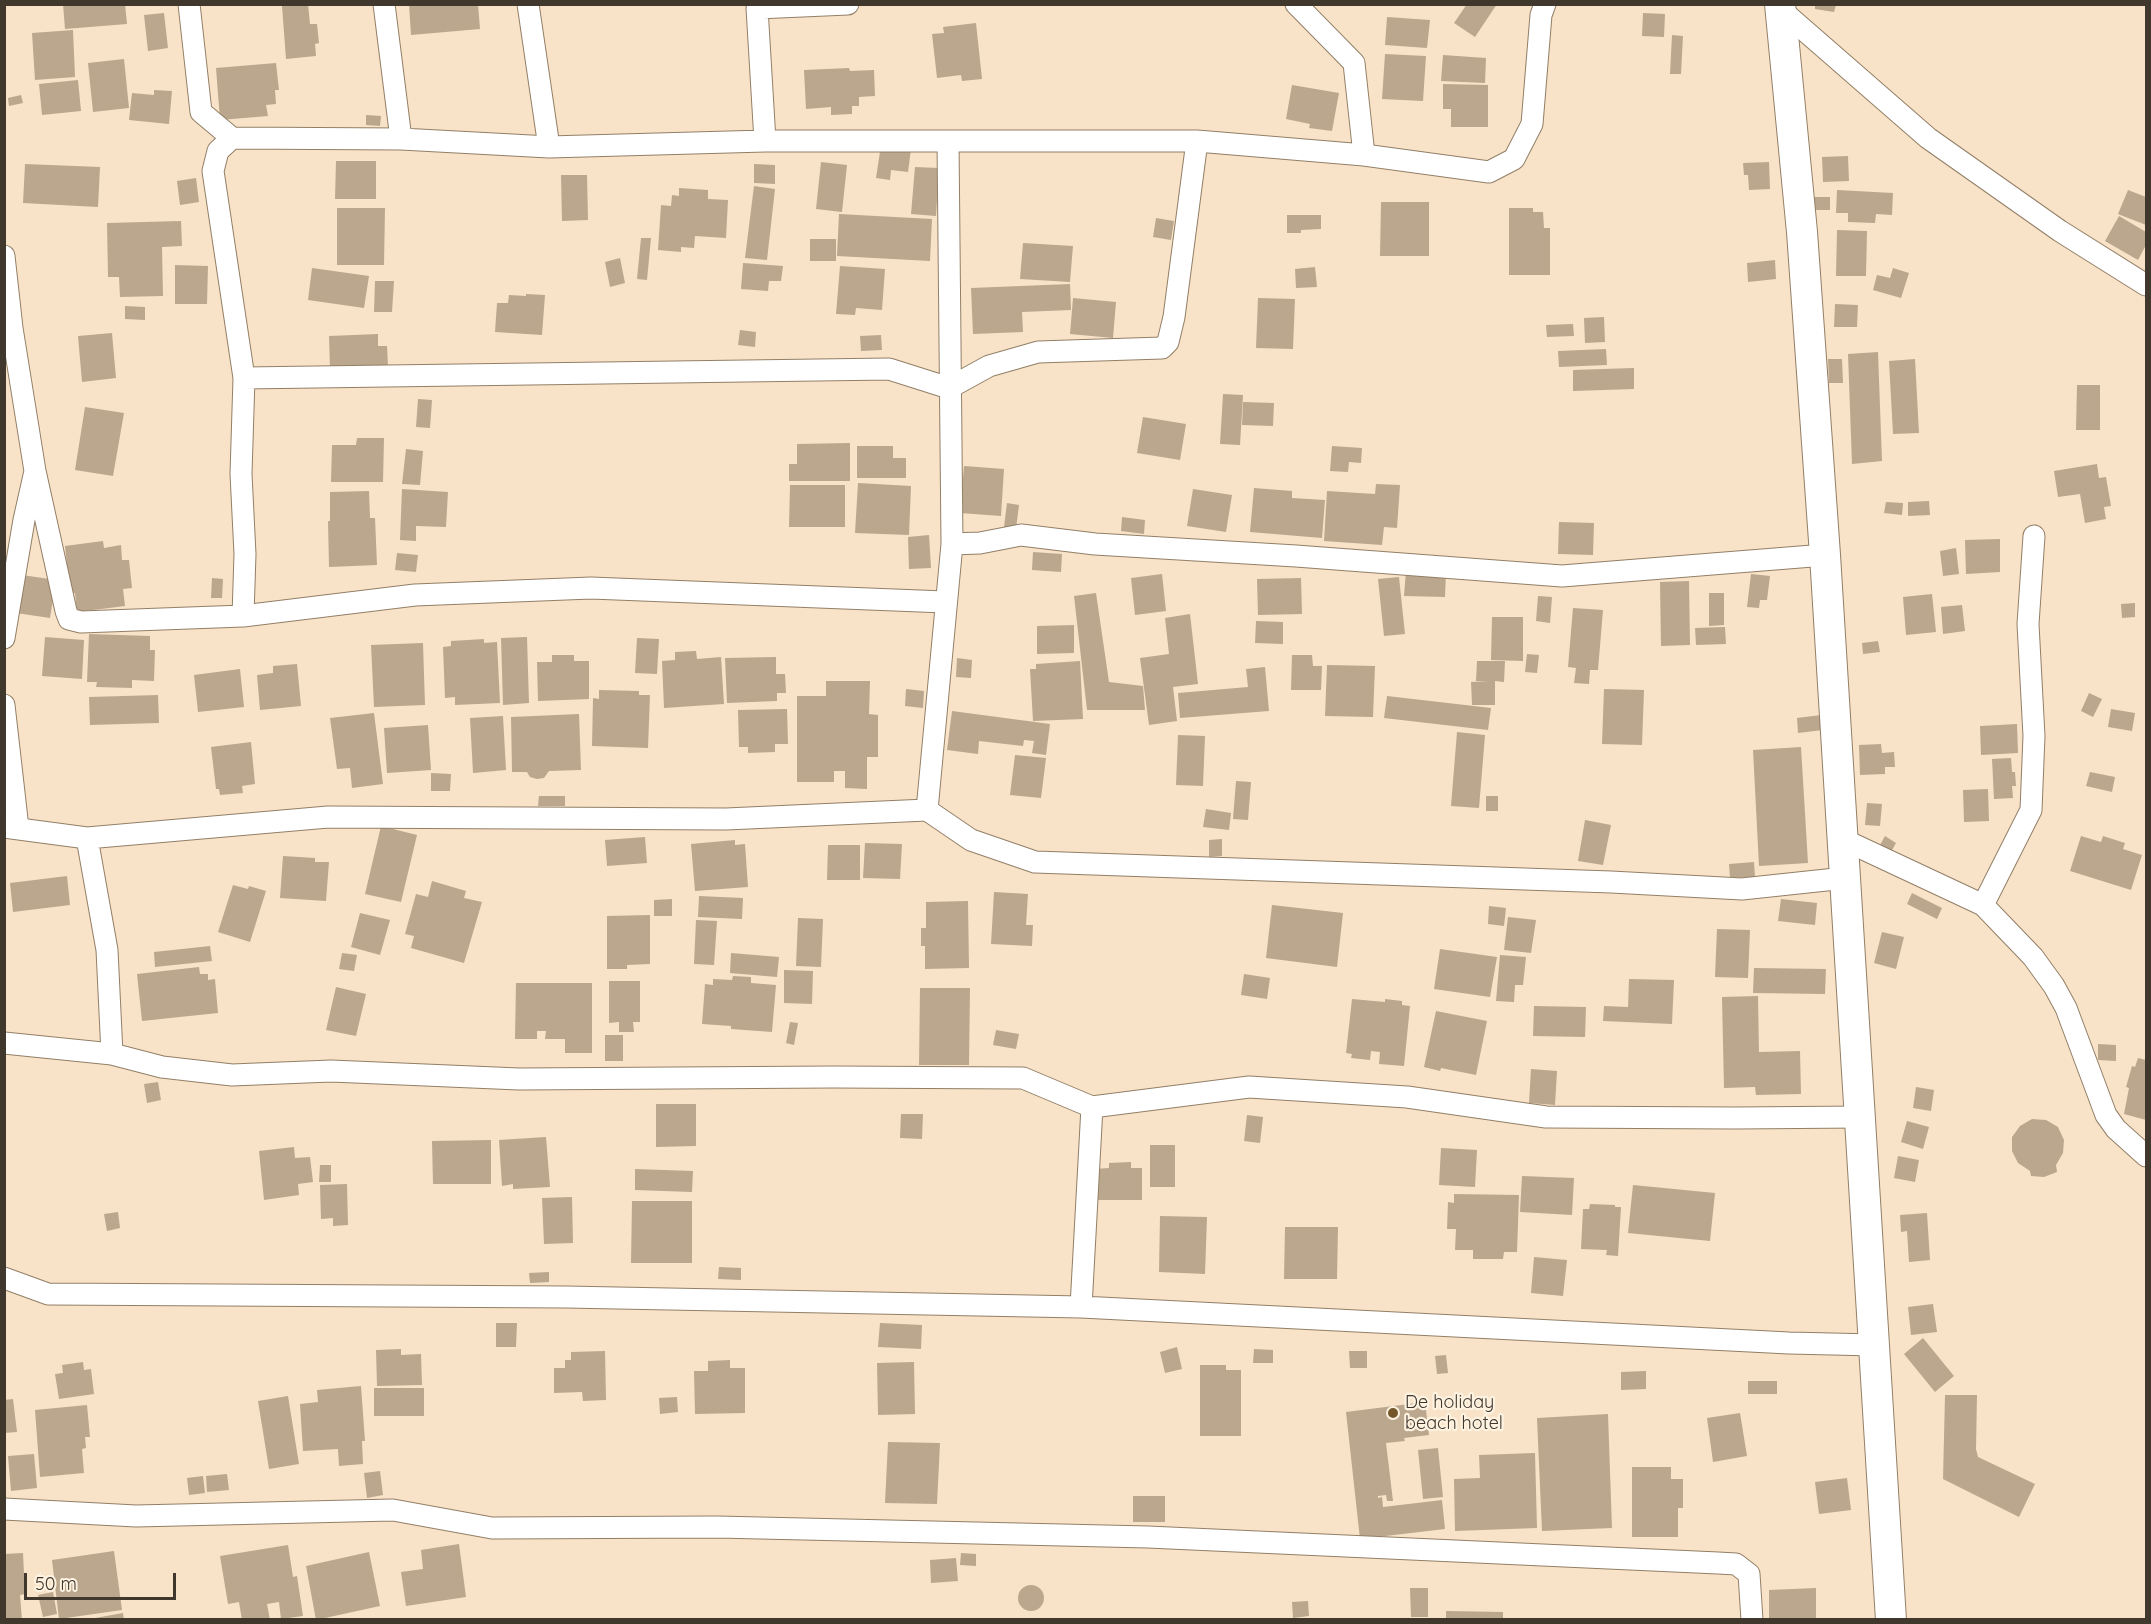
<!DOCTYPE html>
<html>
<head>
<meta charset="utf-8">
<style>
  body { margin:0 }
  #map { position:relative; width:2151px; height:1624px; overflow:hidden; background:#f8e3c8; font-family:Quicksand,sans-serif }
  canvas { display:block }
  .frame { position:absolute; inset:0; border:6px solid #40372d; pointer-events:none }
  .scale { position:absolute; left:24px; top:1573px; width:152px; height:27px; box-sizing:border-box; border:3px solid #40372d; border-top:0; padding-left:8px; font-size:18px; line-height:21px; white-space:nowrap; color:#40372d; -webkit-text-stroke:4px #fef2e1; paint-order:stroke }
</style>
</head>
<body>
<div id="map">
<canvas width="2151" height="1624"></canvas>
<div class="frame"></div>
<div class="scale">50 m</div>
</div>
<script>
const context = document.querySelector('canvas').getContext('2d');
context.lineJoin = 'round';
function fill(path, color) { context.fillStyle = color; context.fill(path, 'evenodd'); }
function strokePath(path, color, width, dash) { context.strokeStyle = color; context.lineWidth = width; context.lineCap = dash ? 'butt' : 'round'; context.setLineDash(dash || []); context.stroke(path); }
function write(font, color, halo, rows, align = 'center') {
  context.font = font + ' Quicksand,sans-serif'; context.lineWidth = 4.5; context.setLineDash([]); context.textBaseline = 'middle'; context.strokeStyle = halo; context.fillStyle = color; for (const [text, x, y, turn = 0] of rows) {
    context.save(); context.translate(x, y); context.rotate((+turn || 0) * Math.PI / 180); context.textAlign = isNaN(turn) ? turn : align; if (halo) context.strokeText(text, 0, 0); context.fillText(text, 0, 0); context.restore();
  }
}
const building = new Path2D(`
  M63,4H125L127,24L65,29Z
  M308,4L310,24H317L319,43L315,44L316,56L286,59L282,6Z
  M409,4H478L480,29L411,35Z
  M1467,4H1497L1475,37L1454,23Z
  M1815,5H1836L1834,12L1815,9Z
  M164,13L168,48L148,51L144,15Z
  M1643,13L1665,14L1664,37L1642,36Z
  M1387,17L1430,20L1427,48L1385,45Z
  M976,23L982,79L962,81L961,75L937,78L932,34L944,33L943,27Z
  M73,30L75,77L35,80L32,33Z
  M1672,35L1683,36L1681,74H1670Z
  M1385,54L1426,56L1423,101L1382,99Z
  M1443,55L1486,58L1485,83L1441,81Z
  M124,59L129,108L93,112L88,63Z
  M276,63L279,90H275L276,104L266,105L268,116L220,120L216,68Z
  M849,68L850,71L874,70L875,96L859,97V106H852V114L831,115V107L806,109L804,70Z
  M78,80L81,111L42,115L39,84Z
  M1443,84L1488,85V127H1451V109H1443Z
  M1292,85L1339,93L1332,131L1309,128L1310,124L1286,119Z
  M154,90L172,91L169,124L129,120L132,93L154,95Z
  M21,95L23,103L9,106L8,98Z
  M366,115L381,116L380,126L366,125Z
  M881,145L911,149L908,172L891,170L890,180L876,178Z
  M1848,156L1849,181L1823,182L1822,157Z
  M336,161H376V199H335Z
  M821,162L847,165L842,212L816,209Z
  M1769,162L1770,189L1749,190L1748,175H1744L1743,163Z
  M25,164L100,167L98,207L23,203Z
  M754,164L775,165V184L754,183Z
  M915,167L939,168L936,216L911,214Z
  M561,175H587L588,220L562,221Z
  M196,178L199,202L180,205L177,181Z
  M754,186L775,189L767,260L745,258Z
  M679,188L708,190V199L728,200L726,238L695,236L694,248L681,247V252L658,250L661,205L671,206L672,195L679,196Z
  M1837,190L1893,193L1892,215L1876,214L1875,223L1848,222V213H1836Z
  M2128,190L2146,197V225L2118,214Z
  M1811,197H1830V210H1811Z
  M1381,202H1429V256H1380Z
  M337,208H385L384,265H337Z
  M1509,208H1533V212H1543L1544,228H1550V275H1509Z
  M839,214L932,219L930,261L837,256Z
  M1287,215H1321V229L1301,230V233H1287Z
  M2119,216L2146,232V245L2138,260L2105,241Z
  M1156,218L1174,221L1171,240L1153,237Z
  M181,221L182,246L162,247L163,296L120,297L119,277H108L107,223Z
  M1837,230L1867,231L1866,276H1836Z
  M641,238H651L647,280L637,279Z
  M810,239H836V261H810Z
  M1023,243L1073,246L1070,282L1020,279Z
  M620,258L625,283L610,287L605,262Z
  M1775,260L1776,279L1748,282L1747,263Z
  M743,263L783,266L781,281H769L768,291L741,289Z
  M175,265L208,266L207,304H175Z
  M840,266L885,269L882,310L856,308L855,315L836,314Z
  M1315,267L1317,287L1296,288L1295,269Z
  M312,268L369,276L364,308L308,300Z
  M1893,268L1909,273L1901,298L1873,290L1877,275L1890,278Z
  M375,281H394L392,312H374Z
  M1070,284L1071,310L1022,312L1023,332L973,334L971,288Z
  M526,294L545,295L542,335L495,332L497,303H508L509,295L526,296Z
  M1073,298L1116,302L1113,338L1070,334Z
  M1258,298L1295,299L1293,349L1256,348Z
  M1835,304L1858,305L1857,327H1834Z
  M125,306L145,307V320L125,319Z
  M1604,317L1605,342L1585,343L1584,318Z
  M1573,324L1574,336L1547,337L1546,325Z
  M740,330L756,332L755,347L738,345Z
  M112,333L116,378L82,382L78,336Z
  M378,334V346H387L388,366L330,368L329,336Z
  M881,335L882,350L861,351L860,336Z
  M1606,349L1607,365L1559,367L1558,351Z
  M1878,352L1882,461L1852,464L1848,354Z
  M1828,359H1842L1843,383H1829Z
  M1915,359L1919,433L1893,434L1889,361Z
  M1634,368V389L1573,391V370Z
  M2077,385H2100V430H2076Z
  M1223,394L1243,395L1240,445L1220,444Z
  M418,399L432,400L430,428L416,427Z
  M1243,402L1274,403L1273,426L1242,425Z
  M85,407L124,413L113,476L75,470Z
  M1143,417L1186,424L1180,460L1137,453Z
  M357,438H384L383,482H331L332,445H356Z
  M850,443V481H789V464H797V444Z
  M857,446H893V458H906V478H857Z
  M1332,446L1362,448L1361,463L1349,462L1348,472L1330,471Z
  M406,449L423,451L420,485L402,484Z
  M2097,464L2099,478L2106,477L2111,506L2104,507L2106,519L2085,523L2080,494L2058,497L2054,471Z
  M964,466L1004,469L1001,516L960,513Z
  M858,483L911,486L909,535L855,533Z
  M1376,484L1400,485L1397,528L1384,527L1382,545L1324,541L1327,491L1375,494Z
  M790,485H845V527H789Z
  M1254,488L1292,491V498L1325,500L1322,538L1250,532Z
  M402,489L448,492L446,527L416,526V541L400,540Z
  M1193,489L1232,495L1226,532L1187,526Z
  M369,491L370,518H375L377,565L329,567L328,521H330V492Z
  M1929,501L1930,515L1908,516V502Z
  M1886,502L1903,503L1902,515L1884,513Z
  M1007,503L1019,505L1016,529L1004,527Z
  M1122,517L1145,520L1144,534L1121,531Z
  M1559,522L1594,523L1593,555L1558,554Z
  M929,535L931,568L909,569L908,537Z
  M2000,539V572L1966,574L1965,540Z
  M103,541L104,548L121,545L122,560H129L132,588L123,589L125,606L77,612L75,593L70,594L65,546Z
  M1956,548L1959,574L1943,576L1940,551Z
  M1033,552L1062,554L1061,572L1032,570Z
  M397,553L418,555L416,572L395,570Z
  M1406,571L1446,572L1445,597L1404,596Z
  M1162,574L1166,611L1135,615L1131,578Z
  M1751,574L1770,576L1767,600H1760L1759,608L1747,607Z
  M22,575L56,580L50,618L16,613Z
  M1399,577L1405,634L1384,636L1378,579Z
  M212,578L223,579L222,598H211Z
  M1301,578L1302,614L1258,615L1257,579Z
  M1689,581L1690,645L1661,646L1660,582Z
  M1096,593L1109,682L1143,686L1145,710H1087L1074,596Z
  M1709,593H1724V625L1709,626Z
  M1932,594L1936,632L1906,635L1903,597Z
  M1538,596L1552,597L1550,623L1536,621Z
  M2135,603V617L2122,618L2121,604Z
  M1962,605L1965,631L1943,634L1941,607Z
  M1573,608L1603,610L1598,670H1590L1589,684L1574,683L1576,668L1568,667Z
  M1190,614L1198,684L1173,687L1177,721L1149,725L1140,658L1169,654L1165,618Z
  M1492,617H1523V661L1491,660Z
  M1256,621L1283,622V644L1255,643Z
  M1074,625V653L1037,654V626Z
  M1725,627L1726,644L1696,645L1695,628Z
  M89,634L150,636V650H155L154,681L132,680V688L96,687L97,682H87Z
  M45,637L84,640L82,679L42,676Z
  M527,637L529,703L503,705L501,638Z
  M637,638L659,639L657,674L635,673Z
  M484,639V643L497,642L500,703L455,705V697L445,698L443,647L451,646V641Z
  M1878,641L1880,652L1863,654L1862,643Z
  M423,643L425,705L374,707L371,645Z
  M696,651L697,659L721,657L724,704L664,708L662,661L675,660V652Z
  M1527,654L1539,655L1537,673L1525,672Z
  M552,655H574V661H589V699L538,701L537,662H552Z
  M1292,655H1312L1313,666H1322L1321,690H1291Z
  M776,657V674H785L786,693H777V701L727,703L725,658Z
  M957,658L972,660L971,678L956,677Z
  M1080,661L1083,719L1033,721L1030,669H1036V664Z
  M1477,661H1505L1504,682L1495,681V705H1472L1471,682L1489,681H1476Z
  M297,664L301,706L260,710L257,675L273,673V666Z
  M1327,665L1375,666L1373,717L1325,716Z
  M1265,667L1269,711L1180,718L1178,693L1248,687L1246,669Z
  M240,669L244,707L198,712L194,675Z
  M826,681H870L869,714L878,715V757H867V789L845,788V771H834V782H797V696H826Z
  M906,689L924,691L923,708L905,706Z
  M1604,689L1644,690L1642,745L1602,744Z
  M599,690L639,691V695H650L648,748L592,746L593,698L599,699Z
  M2089,693L2102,699L2093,717L2081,711Z
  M158,695L159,723L90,725L89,697Z
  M1387,696L1491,708L1488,730L1384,718Z
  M787,709L788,744H775V752L748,753V747H739L738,710Z
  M2111,709L2135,713L2132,731L2108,727Z
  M952,711L1050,724L1046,755L1032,753L1034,741L1024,740L1023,746L979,741L978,754L947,750Z
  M374,713L383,784L352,788L350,768L337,769L330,718Z
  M579,714L581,770L549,771L544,778L537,779L530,777L527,772H512L511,717Z
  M1821,715L1823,730L1798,733L1797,718Z
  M503,716L506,770L473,773L470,718Z
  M2017,724L2018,753L1981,755L1980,726Z
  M428,725L431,770L387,773L384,728Z
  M1457,732L1485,735L1479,808L1451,806Z
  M1178,735L1205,736L1203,786L1176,785Z
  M251,742L255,784L242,786L243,793L220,795L219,789H216L211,747Z
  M1881,744L1882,753L1894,752L1895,767H1885V774L1860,775L1859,745Z
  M1801,747L1808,863L1759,866L1753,750Z
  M1015,755L1046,758L1041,798L1010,795Z
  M2011,758L2012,772H2015L2016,786H2012L2013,798L1994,799L1992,759Z
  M2090,772L2115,777L2112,792L2086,786Z
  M431,773L451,774L450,791H431Z
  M1236,781L1251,782L1248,820L1233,819Z
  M1988,789L1989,821L1964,822L1963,790Z
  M539,796H565V806H538Z
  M1486,796H1498V811H1486Z
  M1867,803L1882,804L1880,826L1865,825Z
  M1206,809L1231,813L1229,830L1203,827Z
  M1585,820L1611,825L1603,865L1578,861Z
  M381,826L417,835L401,902L365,894Z
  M1885,836L1896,843L1891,852L1880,845Z
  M2081,836L2101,842L2103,836L2125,843L2123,849L2142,855L2131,890L2070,871Z
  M645,837L647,863L607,866L605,840Z
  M1222,839V856L1209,857V840Z
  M735,840V845L745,844L748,887L695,891L691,844Z
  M865,843L902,844L900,879L863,878Z
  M828,845H860V880H827Z
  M283,856L315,858V862H329L326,901L280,898Z
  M1754,862L1755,877L1730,878L1729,864Z
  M67,876L70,905L13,912L10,883Z
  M432,881L466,891L464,898L482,902L464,963L411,948L414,936L405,934L416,894L428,897Z
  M233,885L248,889L249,886L266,891L250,942L218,932Z
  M994,892L1028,894L1026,925H1033L1032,946L991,944Z
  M1912,893L1942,908L1937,919L1907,904Z
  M699,896L743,898L742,919L698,917Z
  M672,899V916H654V900Z
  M1781,899L1817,903L1815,925L1778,921Z
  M968,901L969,968L925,969V946H921V928H926V902Z
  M1272,905L1343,913L1337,967L1266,958Z
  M1489,906L1506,908L1504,926L1488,924Z
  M360,913L390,920L380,955L351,947Z
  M650,915V964L627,965V969H607V916Z
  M1508,917L1536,920L1531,953L1504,950Z
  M798,918L823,919L821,967L796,966Z
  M696,920L717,921L714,965L694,964Z
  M1717,929L1750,930L1748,978L1715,977Z
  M1882,932L1904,937L1896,969L1874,963Z
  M210,946L212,961L155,967L154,952Z
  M1440,949L1497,957L1490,997L1434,989Z
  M342,953L357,955L354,971L339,969Z
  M731,953L779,957L777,977L730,973Z
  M1500,955L1526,957L1523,985H1515L1514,1002L1496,1001Z
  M199,967L200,974H208V980L215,979L218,1013L142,1021L137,974Z
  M1754,968L1826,969L1825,994L1753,993Z
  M784,970L813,971L812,1004L784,1003Z
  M1244,974L1270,978L1267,999L1241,995Z
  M733,976L751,977V983L776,985L772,1032L731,1029V1026L702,1024L705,984L713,985V979L732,980Z
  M1629,979L1674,980L1672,1024L1603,1021L1604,1006L1628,1007Z
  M609,981H640V1022H633L634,1032H619V1022L609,1023Z
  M516,983H592V1053H565V1039H545L546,1031H537V1039H515Z
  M336,987L366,994L356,1036L326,1030Z
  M920,988H970L969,1065H919Z
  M1758,996L1759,1052L1800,1051L1801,1094L1756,1095L1755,1087L1724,1088L1722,997Z
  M1352,999L1385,1002V999L1402,1001V1005L1410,1006L1404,1066L1379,1064L1380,1052L1371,1051L1370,1060L1351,1058L1352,1054L1346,1053Z
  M1534,1006L1586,1007L1585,1037L1533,1036Z
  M1436,1011L1487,1021L1476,1075L1441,1068L1440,1071L1424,1067Z
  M790,1022L798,1023L794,1045L786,1043Z
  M996,1030L1019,1034L1016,1049L993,1045Z
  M605,1035H623V1061H605Z
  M2098,1044L2116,1045V1061L2098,1060Z
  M2138,1058L2146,1060V1120L2124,1114L2129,1088L2126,1087L2132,1066L2135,1067Z
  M1531,1069L1557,1071L1555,1105L1529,1103Z
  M158,1082L161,1100L147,1103L144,1084Z
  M1916,1087L1934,1090L1931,1111L1913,1108Z
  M656,1104H696V1146L656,1147Z
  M901,1114H923L922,1139L900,1138Z
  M1247,1115L1263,1117L1260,1143L1244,1141Z
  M2032,1119L2046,1120L2058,1127L2064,1140L2063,1153L2056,1165L2057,1172L2044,1177L2031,1176L2030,1171L2018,1163L2012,1151V1137L2020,1126Z
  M1907,1121L1929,1127L1923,1149L1901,1142Z
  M546,1137L550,1187L513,1189V1184L502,1186L499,1140Z
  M491,1140V1184H433L432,1141Z
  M1150,1145H1175V1187H1150Z
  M294,1147L295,1158L310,1157L313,1182L298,1184L299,1195L264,1200L259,1151Z
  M1441,1148L1477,1150L1475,1187L1439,1185Z
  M1898,1156L1919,1160L1915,1182L1894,1178Z
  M1131,1162V1168H1142V1200H1094V1169L1109,1168V1163Z
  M320,1165H331V1182H319Z
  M635,1169L693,1171L692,1192L635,1190Z
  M1522,1176L1574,1178L1572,1215L1520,1212Z
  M347,1184L348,1225L333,1226V1218L321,1219L320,1185Z
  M1633,1185L1715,1193L1710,1241L1628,1233Z
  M1454,1194L1519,1195L1517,1252H1504L1503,1259H1473V1250H1455L1456,1229H1447L1448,1202L1454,1203Z
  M572,1197L573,1243L544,1244L542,1198Z
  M632,1201H692V1263H631Z
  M1590,1204L1615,1205V1207H1621L1618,1256L1606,1255L1607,1250L1581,1249L1583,1209H1589Z
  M118,1212L120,1228L107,1231L104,1214Z
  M1927,1213L1930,1260L1909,1262L1907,1231L1901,1232L1900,1215Z
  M1160,1216L1207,1217L1205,1274L1159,1272Z
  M1285,1227H1338L1337,1279H1284Z
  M1534,1257L1567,1260L1563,1296L1531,1293Z
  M719,1267L741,1268V1280L718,1279Z
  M549,1272V1282L530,1283L529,1273Z
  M1933,1304L1937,1332L1911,1335L1908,1307Z
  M496,1323H517L516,1347H496Z
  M880,1323L922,1325L921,1349L878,1347Z
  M1923,1338L1954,1376L1935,1392L1904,1354Z
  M1177,1347L1182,1369L1165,1373L1160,1352Z
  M401,1349V1355L421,1354L422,1385L377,1386L376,1350Z
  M1254,1349L1273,1350V1363H1253Z
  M605,1351L606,1400L583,1401L582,1392L554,1393V1368H565V1360H571V1352Z
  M1349,1351H1367V1368H1350Z
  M1446,1355L1448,1373L1437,1374L1435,1356Z
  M730,1360V1368H745V1413L695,1414L694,1371H708V1361Z
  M83,1362L84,1370L91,1369L94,1394L59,1399L55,1374L63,1373L62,1365Z
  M914,1362L915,1414L878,1415L877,1363Z
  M1200,1365H1226V1370H1241V1436H1200Z
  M1646,1371V1389L1621,1390V1372Z
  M1748,1381H1777V1394H1748Z
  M361,1386L365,1441H362L363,1464L339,1466L338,1449L303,1451L300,1404L318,1402L317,1390Z
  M374,1388H424V1416H374Z
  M1945,1395H1977L1976,1449L1978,1457L2035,1484L2019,1517L1943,1479Z
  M288,1396L299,1464L269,1469L258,1401Z
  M677,1397L678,1412L660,1414L659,1398Z
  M13,1399L17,1432L4,1433V1400Z
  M1425,1402L1429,1435L1404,1438L1405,1441L1386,1443L1393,1501H1387L1386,1495L1378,1496V1498L1382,1497L1383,1507L1442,1500L1445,1529L1360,1539L1346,1412Z
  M87,1405L90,1437H85L86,1448L82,1449L84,1473L40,1477L35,1410Z
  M1740,1413L1747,1456L1713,1462L1707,1418Z
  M1608,1414L1612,1528L1542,1531L1537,1418Z
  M888,1442L940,1443L937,1504L885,1503Z
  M1438,1448L1443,1497L1423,1499L1418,1450Z
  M1535,1453L1537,1528L1455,1531L1454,1479L1480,1478L1479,1455Z
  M34,1454L37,1488L11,1491L8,1456Z
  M1632,1467H1671V1479H1683V1508H1678V1537H1632Z
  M380,1471L383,1495L367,1498L364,1473Z
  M227,1474L229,1490L207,1492L206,1476Z
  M203,1476L205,1493L189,1495L187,1478Z
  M1847,1478L1851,1510L1819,1514L1815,1482Z
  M1133,1496H1165V1522H1133Z
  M459,1544L466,1597L406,1606L401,1572L423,1569L421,1550Z
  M288,1545L293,1577L297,1576L303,1616L281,1619L279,1602L267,1604L270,1620H242L239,1602L228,1604L220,1556Z
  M114,1551L122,1610L59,1619L52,1560Z
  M369,1552L380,1606L316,1620L306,1566Z
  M23,1553L25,1594L20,1595L22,1620H4V1554Z
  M961,1553L976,1554V1566L960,1565Z
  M956,1558L958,1581L931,1583L930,1560Z
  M1018 1598a13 13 0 1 1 26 0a13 13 0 1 1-26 0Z
  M1410,1588H1428V1617H1411Z
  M1816,1588V1620H1769V1590Z
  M53,1592L57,1614L43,1617L38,1595Z
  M1308,1601L1309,1616L1293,1618L1292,1602Z
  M1446,1611L1503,1612V1620H1446Z
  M123,1613L124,1620H95V1618Z`);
const street = new Path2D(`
  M189,4L201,112L232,138L401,139L549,147L765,141
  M384,4L401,139
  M528,4L549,147
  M848,4L757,8L765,141H1197L1364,155L1489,172L1514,159L1532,124L1541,15L1545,4
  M1296,4L1354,63L1364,155
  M1780,9L1928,138L2060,231L2146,285
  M232,138L218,151L213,171L244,378L241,474L245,554L243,616
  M948,141L952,544L927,810L971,840L1035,862L1611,882L1742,889L1845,878
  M4,256L12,328L35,471L24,520L4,638
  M244,378L889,369L949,388L989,366L1038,352L1162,348L1168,342L1174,317L1197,141
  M35,471L66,611L69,619L81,622L243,616L415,595L591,588L945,602
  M952,544L980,543L1021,535L1095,544L1296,556L1562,576L1825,555
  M4,705L18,828
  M4,827L87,838L328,817L726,819L927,810
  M87,838L107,950L112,1054
  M1842,839L1983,905L2033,957L2054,986L2066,1008L2106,1115L2116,1129L2146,1156
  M1983,905L2031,810L2034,736L2028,624L2034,536
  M4,1043L112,1054L162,1067L232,1075L331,1071L519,1079L833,1077L1023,1078L1092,1107L1249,1087L1407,1097L1546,1117L1736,1118L1861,1117
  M4,1278L48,1294L566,1297L1081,1307L1789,1343L1875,1345
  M1081,1307L1092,1107
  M4,1509L136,1516L393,1510L492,1528L717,1527L1148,1537L1718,1563L1736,1564L1749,1574L1752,1620`);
const secondary = new Path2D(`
  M1780,4L1802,232L1825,555L1891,1620`);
const markers = [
  [1393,1413,6,"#75562b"]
];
const poiNames = [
  ["De holiday",1405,1403],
  ["beach hotel",1405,1424]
];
fill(building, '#baa78d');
strokePath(street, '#927f67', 23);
strokePath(secondary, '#927f67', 32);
strokePath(street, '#fff', 21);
strokePath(secondary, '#fff', 30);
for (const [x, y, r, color] of markers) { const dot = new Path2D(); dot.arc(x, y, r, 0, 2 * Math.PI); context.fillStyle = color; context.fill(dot); strokePath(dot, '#fef2e1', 2); }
write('18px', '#40372d', '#fef2e1', poiNames, 'left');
</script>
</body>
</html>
